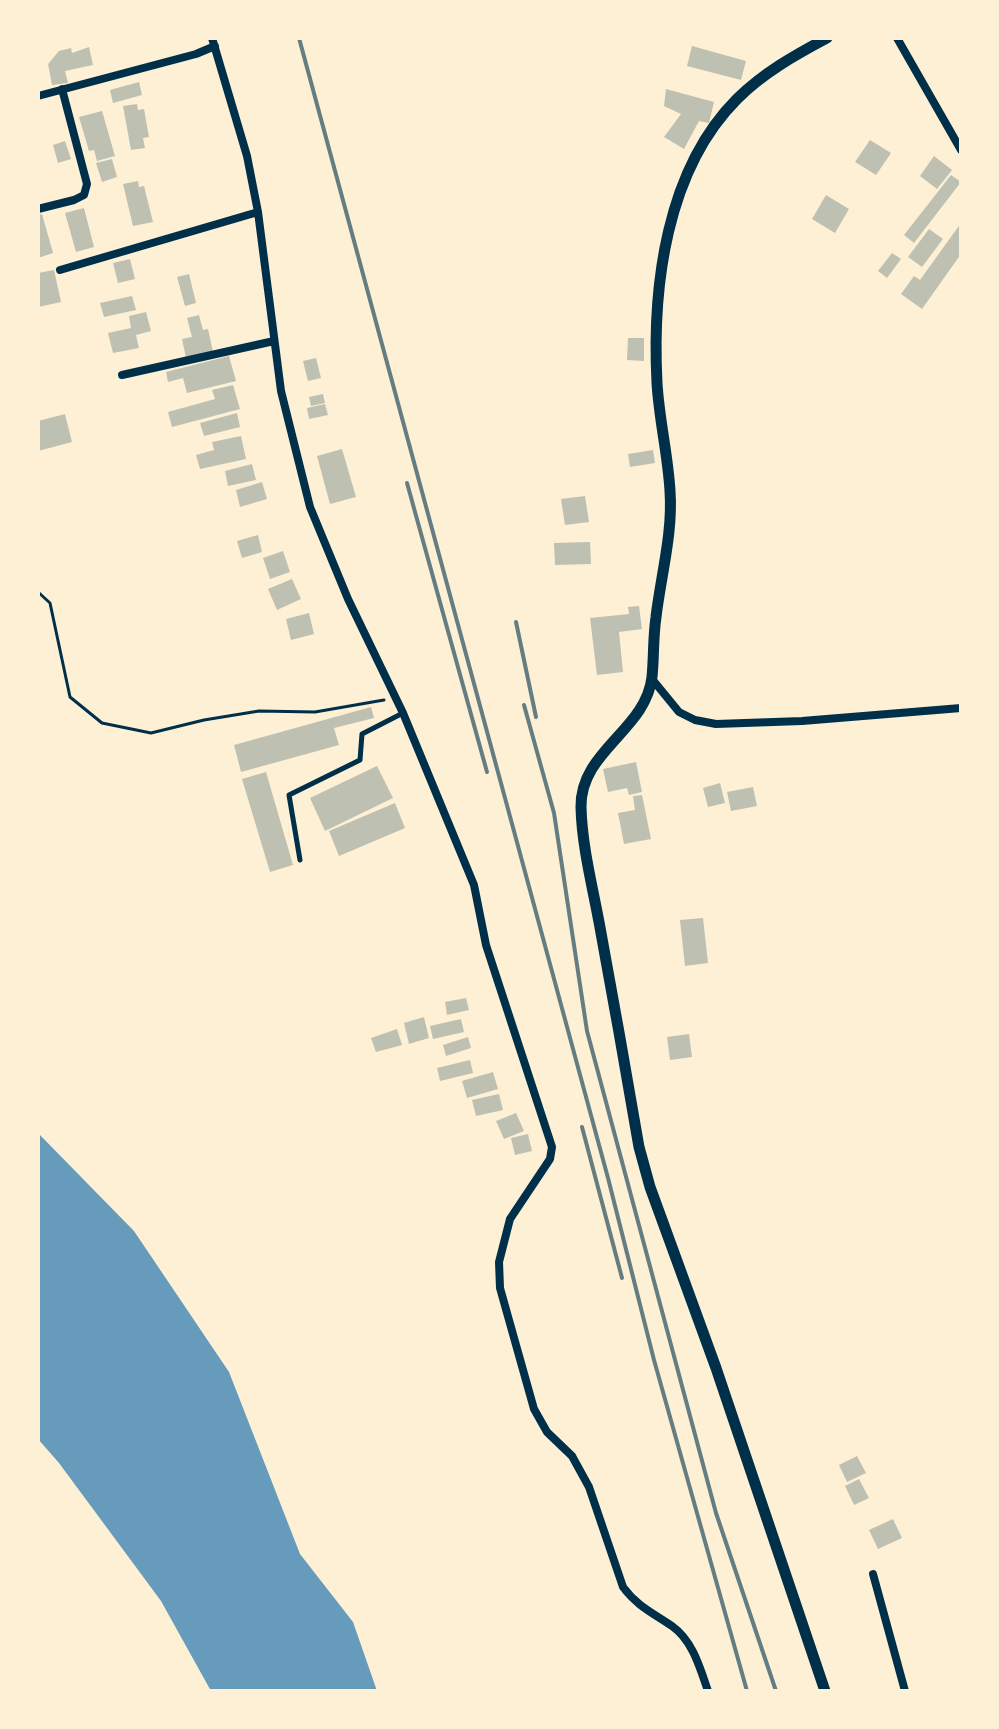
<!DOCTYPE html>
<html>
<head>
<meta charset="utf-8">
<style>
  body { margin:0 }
  #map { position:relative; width:999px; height:1729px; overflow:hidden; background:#fdf0d5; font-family:Overpass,sans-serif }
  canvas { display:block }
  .frame { position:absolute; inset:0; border:40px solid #fdf0d5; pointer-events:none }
</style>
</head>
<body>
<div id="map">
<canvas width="999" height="1729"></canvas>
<div class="frame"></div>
</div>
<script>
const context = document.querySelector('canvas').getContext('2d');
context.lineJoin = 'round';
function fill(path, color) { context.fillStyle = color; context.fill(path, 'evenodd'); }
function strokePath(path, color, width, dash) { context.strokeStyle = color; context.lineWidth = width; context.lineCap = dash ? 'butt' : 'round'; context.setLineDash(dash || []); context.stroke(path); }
const water = new Path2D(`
  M38,1133L134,1231L229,1372L300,1554L353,1622L377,1691H211L161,1601L59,1463L38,1439Z`);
const building = new Path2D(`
  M692,46L746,61L741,80L687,66Z
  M89,47L93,65L65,71L68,83L52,85L48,64L59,51L71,48L72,53Z
  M139,82L142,95L113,103L110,90Z
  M666,89L714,102L709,123L699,121L684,149L664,137L681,114L664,106Z
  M137,104L138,110L144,109L149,137L143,138L145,148L131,150L123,106Z
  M102,111L115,156L97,161L94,150L89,151L79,117Z
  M870,140L891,153L876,175L855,162Z
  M65,141L71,159L58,163L53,145Z
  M934,156L952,170L937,189L920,176Z
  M112,159L117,177L102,182L96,163Z
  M951,175L961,182L914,243L904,235Z
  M138,181L139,187L144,186L153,222L133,226L123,184Z
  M826,195L849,209L835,233L812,219Z
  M84,208L94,247L76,252L65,213Z
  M42,214L53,253L38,258V215Z
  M961,223V254L922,309L901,294L914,276L920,280Z
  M929,229L943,239L922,267L908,257Z
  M892,253L901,259L887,278L878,271Z
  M130,259L135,279L118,283L113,263Z
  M54,270L61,302L38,307V273Z
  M189,274L196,303L185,306L177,277Z
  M132,296L136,310L104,317L100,303Z
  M146,312L151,331L136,335L139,348L113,353L108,333L131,328L129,316Z
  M199,315L203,330L208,329L213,352L186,358L182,339L192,337L187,318Z
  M628,338H644V361L627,360Z
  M229,356L236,381L187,393L183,378L168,382L166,372Z
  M316,358L321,378L308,381L303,361Z
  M233,385L240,409L172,427L168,412L215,399L212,390Z
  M323,394L325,403L311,406L309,397Z
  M325,404L328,415L309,419L307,408Z
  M237,413L240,427L204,436L200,423Z
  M65,414L72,442L38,451V421Z
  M241,436L246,459L200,469L196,455L214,450L212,442Z
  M342,449L356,497L330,504L317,456Z
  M653,450L655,463L630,467L628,454Z
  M252,464L256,480L228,486L225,471Z
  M262,482L267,499L240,507L236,490Z
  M585,496L589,522L565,525L561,499Z
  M258,535L262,552L242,558L237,541Z
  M590,542L591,564L555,565L554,543Z
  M283,551L290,572L270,579L263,558Z
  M292,579L301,599L277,610L268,589Z
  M639,606L642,629L619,632L623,672L597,675L590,618L629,614L628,607Z
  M309,613L314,634L291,640L286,619Z
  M371,707L374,718L334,728L339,745L241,772L234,745Z
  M636,762L642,792L629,795L627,788L608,792L603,769Z
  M377,766L393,798L325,831L310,798Z
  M266,772L293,865L270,872L242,779Z
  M720,783L725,803L708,807L703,788Z
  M753,787L757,806L731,811L727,792Z
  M642,795L651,839L624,844L618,813L635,810L633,796Z
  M395,803L405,828L339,856L329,831Z
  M703,918L708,963L685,966L680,920Z
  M466,998L469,1010L447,1015L445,1002Z
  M424,1017L429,1038L409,1044L404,1023Z
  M461,1019L464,1032L433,1039L430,1026Z
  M397,1029L402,1045L376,1052L371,1038Z
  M689,1034L692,1057L670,1060L667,1037Z
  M468,1037L471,1048L446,1056L443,1045Z
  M470,1060L473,1073L440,1081L437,1068Z
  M493,1072L498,1089L467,1098L462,1081Z
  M499,1094L503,1110L476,1116L472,1100Z
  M516,1113L524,1131L504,1139L496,1121Z
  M528,1134L532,1151L515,1155L511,1138Z
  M857,1456L866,1473L847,1482L839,1465Z
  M859,1479L869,1498L854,1505L845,1486Z
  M893,1519L902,1538L878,1549L869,1530Z`);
const path = new Path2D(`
  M38,592L50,603L70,697L102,723L151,733L204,720L259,711L315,712L384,700`);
const service = new Path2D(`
  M300,860L289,795L360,760L362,734L403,713`);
const minor = new Path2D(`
  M212,38L247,156L258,212L281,391L310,507L348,599L403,713L474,885L486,945L552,1147L550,1159L510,1219L499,1262L500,1288L534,1409L547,1432L572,1456L589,1487L623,1587C637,1606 653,1613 672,1626C693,1641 700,1668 708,1691
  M897,38L961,150
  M38,96L196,54L215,46
  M38,209L74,200L84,195L87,184L62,89
  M60,270L258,212
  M122,375L274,341
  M652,679L679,712L695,720L716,724L802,721L961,708
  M873,1574L905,1691`);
const tertiary = new Path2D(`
  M825,1691L716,1368L650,1187L639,1147C627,1076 614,1004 601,933C594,892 582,849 581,807C580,751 646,730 652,677C654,657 653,637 656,617C661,575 673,533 670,491C668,455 659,419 657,383C652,287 666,170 737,99C763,73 795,55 827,38`);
const rail = new Path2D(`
  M299,38L608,1178L654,1360L747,1691
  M407,483L487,772
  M516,622L536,717
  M524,705L554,813L587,1031L716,1513L776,1691
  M582,1127L622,1278`);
fill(water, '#669bbc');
fill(building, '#bec0b2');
strokePath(path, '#003049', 3);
strokePath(service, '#003049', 5);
strokePath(minor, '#003049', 8);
strokePath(tertiary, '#003049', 11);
strokePath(rail, '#657d81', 4);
</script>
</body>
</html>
